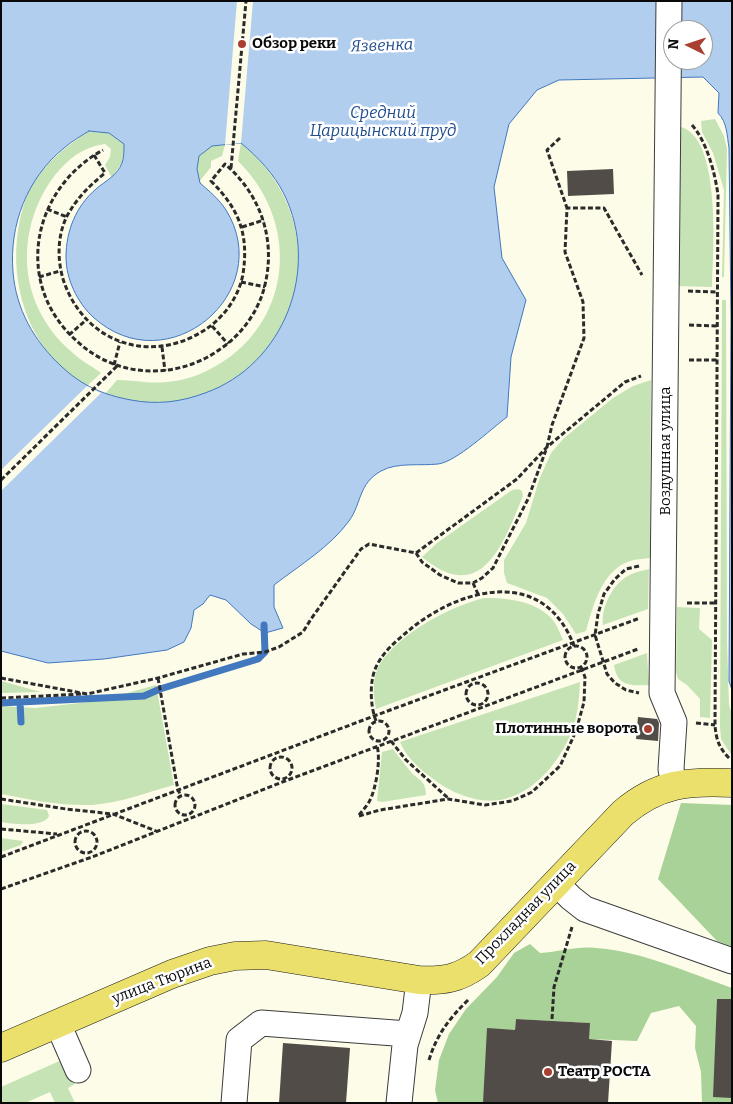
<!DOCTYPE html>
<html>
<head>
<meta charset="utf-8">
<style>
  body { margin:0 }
  #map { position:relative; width:733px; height:1104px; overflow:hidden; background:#fdfce8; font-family:Bitter,serif }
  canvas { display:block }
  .frame { position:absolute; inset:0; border:2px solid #090909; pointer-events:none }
  .north { position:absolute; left:663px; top:20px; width:50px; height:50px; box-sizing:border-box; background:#fff; border:1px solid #9d9d9d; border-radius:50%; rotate:274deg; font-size:14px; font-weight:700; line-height:20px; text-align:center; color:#090909 }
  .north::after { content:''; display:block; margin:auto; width:18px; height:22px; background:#aa3e31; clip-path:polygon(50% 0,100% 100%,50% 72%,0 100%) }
</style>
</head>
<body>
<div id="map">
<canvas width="733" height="1104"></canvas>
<div class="frame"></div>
<div class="north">N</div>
</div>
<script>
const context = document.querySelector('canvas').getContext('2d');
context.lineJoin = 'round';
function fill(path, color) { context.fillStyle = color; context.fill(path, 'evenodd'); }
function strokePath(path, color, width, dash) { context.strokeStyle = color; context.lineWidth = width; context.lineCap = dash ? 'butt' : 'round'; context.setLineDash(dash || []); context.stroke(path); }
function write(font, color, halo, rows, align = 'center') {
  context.font = font + ' Bitter,serif'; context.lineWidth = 5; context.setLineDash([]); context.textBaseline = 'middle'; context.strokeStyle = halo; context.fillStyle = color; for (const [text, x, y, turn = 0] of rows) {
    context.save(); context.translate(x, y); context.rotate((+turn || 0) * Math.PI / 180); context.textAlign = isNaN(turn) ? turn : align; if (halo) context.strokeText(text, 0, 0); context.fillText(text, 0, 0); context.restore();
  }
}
const green = new Path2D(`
  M715,119L724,136L727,149L724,277H722L724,190L713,153L702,132L701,121Z
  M675,126C723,128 713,254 712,287L674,286Z
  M89,131L109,133L125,144L122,162L112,178L105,165L110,157L111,149L105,144C83,147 69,158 55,175C26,213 18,264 38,308C46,325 58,341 73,353C81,361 92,366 101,373L87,386C19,348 0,257 30,188C45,163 65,147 89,131Z
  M241,143C370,250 263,446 105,394L117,380C127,380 135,381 144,382C162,384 183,381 200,374C290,336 306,228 238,161Z
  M225,145L222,156L211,161V167L199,182L197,170L199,156L212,146Z
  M722,300H726L727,642L729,705L732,714V756L721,739L720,727Z
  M651,380L650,558C643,559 636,559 630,561C602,570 593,606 586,631L576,634L563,614L547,598L507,583L504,573V560L526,523L539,480L551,453L563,439L613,398L633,386Z
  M518,489L522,491L523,496C503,544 482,607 422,557L437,543L512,490Z
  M649,569L648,609L603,625C601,607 612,586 626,577C634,572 641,571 649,569Z
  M484,598C505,598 532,600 549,616C556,622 559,631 563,640L376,709C373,694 372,678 380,664C398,634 451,606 484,598Z
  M677,607L700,608L699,629L712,640L710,718L700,717V699L687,685L678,679L676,672Z
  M647,653L649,685C630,686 617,686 614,665Z
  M1,681L41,692L1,693Z
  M580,682C579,698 578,716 572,731C561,759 538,789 508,798C485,806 454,795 436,781C422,771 406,758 400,742Z
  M156,685L174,785C148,792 120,803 92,805C62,806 31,800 1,794V706L35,708L98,701Z
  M393,749C399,757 405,765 411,772C420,782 425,779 426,795L382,802L377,801L382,752Z
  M1,804L47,810L49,816C43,828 13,824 1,822Z
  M1,838L23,841L21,845L1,852Z
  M64,1059L75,1084L68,1088L75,1103H55L50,1092L25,1103H1V1087Z`);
const forest = new Path2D(`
  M681,803L732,805V947L717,941L658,879Z
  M530,944L540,953C560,952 576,946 596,948C641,951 689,973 732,988V1103H702L701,1072L695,1048L696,1026L679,1006L651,1013L637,1041L589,1039V1023L516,1019L515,1030L483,1103H438L435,1090L439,1060L449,1034L466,1009L497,977L514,953Z`);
const water = new Path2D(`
  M1,1H732V690L729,681L731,318L729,148C727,135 727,122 718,113L719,93L703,77L559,80L537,90L509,124L494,187L502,258L526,300L511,357L507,417C491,429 456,462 438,464C421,466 397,462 381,471C358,484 362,503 349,521C330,547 300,565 274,585V607L283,628L265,633L251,624L226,600L210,595L203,604L194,610L191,628L184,642L167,650L104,659L48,663L1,651ZM673,30H703V60H673ZM89,131L109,133L124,144C124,150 124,158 122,163C117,176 105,181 96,189C76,206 66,231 66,257C66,279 77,302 93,317C168,385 277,292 226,210C219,199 209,191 200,183L197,169L199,156L212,146L241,143C258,157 274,174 284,194C321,269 284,365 205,393C181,402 157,405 131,400C104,395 82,386 61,366C34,341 16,309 13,272C9,225 27,178 64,148C72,141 81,136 89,131Z`);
const pier = new Path2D(`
  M237,1H253L241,143L225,145Z
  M87,386L101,393L1,491V470Z`);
const stream = new Path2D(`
  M1,703L20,702
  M21,722L20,702L144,696L160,689L258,659L265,652L264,625`);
const building = new Path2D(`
  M613,169L614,194L568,196L567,171Z
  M638,717L657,719L659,723L658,741L636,739Z
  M717,999H732V1098L713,1097Z
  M516,1019L590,1023L589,1039L612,1041L608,1103H483L487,1028L515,1030Z
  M283,1043L350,1048L346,1103H279Z`);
const path = new Path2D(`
  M692,125C707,142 715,173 718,195L715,725C716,739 719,748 729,758
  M560,138L547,150L567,208
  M94,155L105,173C89,186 77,198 67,216C57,236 57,261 64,282C85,342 149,365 203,331C223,319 239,297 243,274C249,234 239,209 211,181L225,164C259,193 275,236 266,280C261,308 243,334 219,350C199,364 176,371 152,371C125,371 99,361 79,343C13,287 30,190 103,150
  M231,168L246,1
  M47,209L67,217
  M242,227L264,220
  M39,277L60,271
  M241,282L265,287
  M688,291L718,292
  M689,325L717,326
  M212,326L228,344
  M69,335L86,320
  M162,347L165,371
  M689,360H717
  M114,365L120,342
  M1,480L117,366
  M416,553L422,562L440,575L458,583H473L482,578L493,568L528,499L547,447L552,425L584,338L583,302L565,252L567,208H604L642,275
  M639,566L626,569L615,579L604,594L598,614L595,635L607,674L615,683L626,690L639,693
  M473,583L478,594
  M687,603H717
  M565 657a11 11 0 1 1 22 0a11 11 0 1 1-22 0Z
  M1,678L87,694L158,678L243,654L265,652L279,647L303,632L311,619L361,549L369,544L416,553L517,479L547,447L625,382L641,376
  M158,678L177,785L180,795
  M466 694a11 11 0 1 1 22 0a11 11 0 1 1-22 0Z
  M1,698L81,694
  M369 731a10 10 0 1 1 20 0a10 10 0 1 1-20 0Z
  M376,721C370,705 369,680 377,665C385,649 400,638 413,627C467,585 545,569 574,646
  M696,723L715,725
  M391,741L406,760L448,798
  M270 768a11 11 0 1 1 22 0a11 11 0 1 1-22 0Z
  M175 805a10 10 0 1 1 20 0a10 10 0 1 1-20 0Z
  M1,799L66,809L113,814L156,831
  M359,815C362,811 366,807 369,802C376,790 381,759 377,746
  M359,816L380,810L448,799L485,805L512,801L532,792L560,766L576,731L584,702L585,677L581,667
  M1,829L57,834
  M75 842a11 11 0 1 1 22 0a11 11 0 1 1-22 0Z
  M1,857L374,716L640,618
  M1,889L92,857L285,781L638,649
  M552,1019L554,987L572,927
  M429,1060C437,1034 449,1019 468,1000`);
const minor = new Path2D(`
  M669,1L662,693L674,722L671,769L674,785
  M556,883L571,898L585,909L732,961
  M58,1024L78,1070
  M234,1103L239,1040L261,1023L408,1034
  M399,1103L405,1045L415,1013L419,980`);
const major = new Path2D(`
  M1,1048L172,974L210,961L235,956L266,955L419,980C444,981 458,979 479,964L623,813C658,783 688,781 732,783`);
const markers = [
  [242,44,5,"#aa3e31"],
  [648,729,5,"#aa3e31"],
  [548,1072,5,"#aa3e31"]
];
const poiNames = [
  ["Обзор реки",252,44],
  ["Плотинные ворота",638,729,"right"],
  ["Театр РОСТА",558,1072]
];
const streetNames = [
  ["Воздушная улица",666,451,-90],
  ["Прохладная улица",526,913,-46],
  ["улица Тюрина",162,981,-21]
];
const waterNames = [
  ["Язвенка",382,46,-2],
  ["Средний",383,114],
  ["Царицынский пруд",383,132]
];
fill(green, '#c6e3b6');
fill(forest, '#a8d297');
fill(water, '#b2ceef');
strokePath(water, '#4178be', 1);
fill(pier, '#fdfce8');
strokePath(stream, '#4178be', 7);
fill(building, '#514c47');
strokePath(minor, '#3c3c3c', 27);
strokePath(major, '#1a1a1a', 29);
strokePath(path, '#2b2b2b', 3, [5, 2.5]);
strokePath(minor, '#fff', 25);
strokePath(major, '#eae06b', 28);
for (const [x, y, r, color] of markers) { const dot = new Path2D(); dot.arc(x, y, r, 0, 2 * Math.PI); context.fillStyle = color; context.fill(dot); strokePath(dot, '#fff', 2); }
write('bold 15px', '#090909', '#fff', poiNames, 'left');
write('15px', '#090909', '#fff', streetNames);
write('italic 16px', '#214d8d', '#fff', waterNames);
</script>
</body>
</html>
